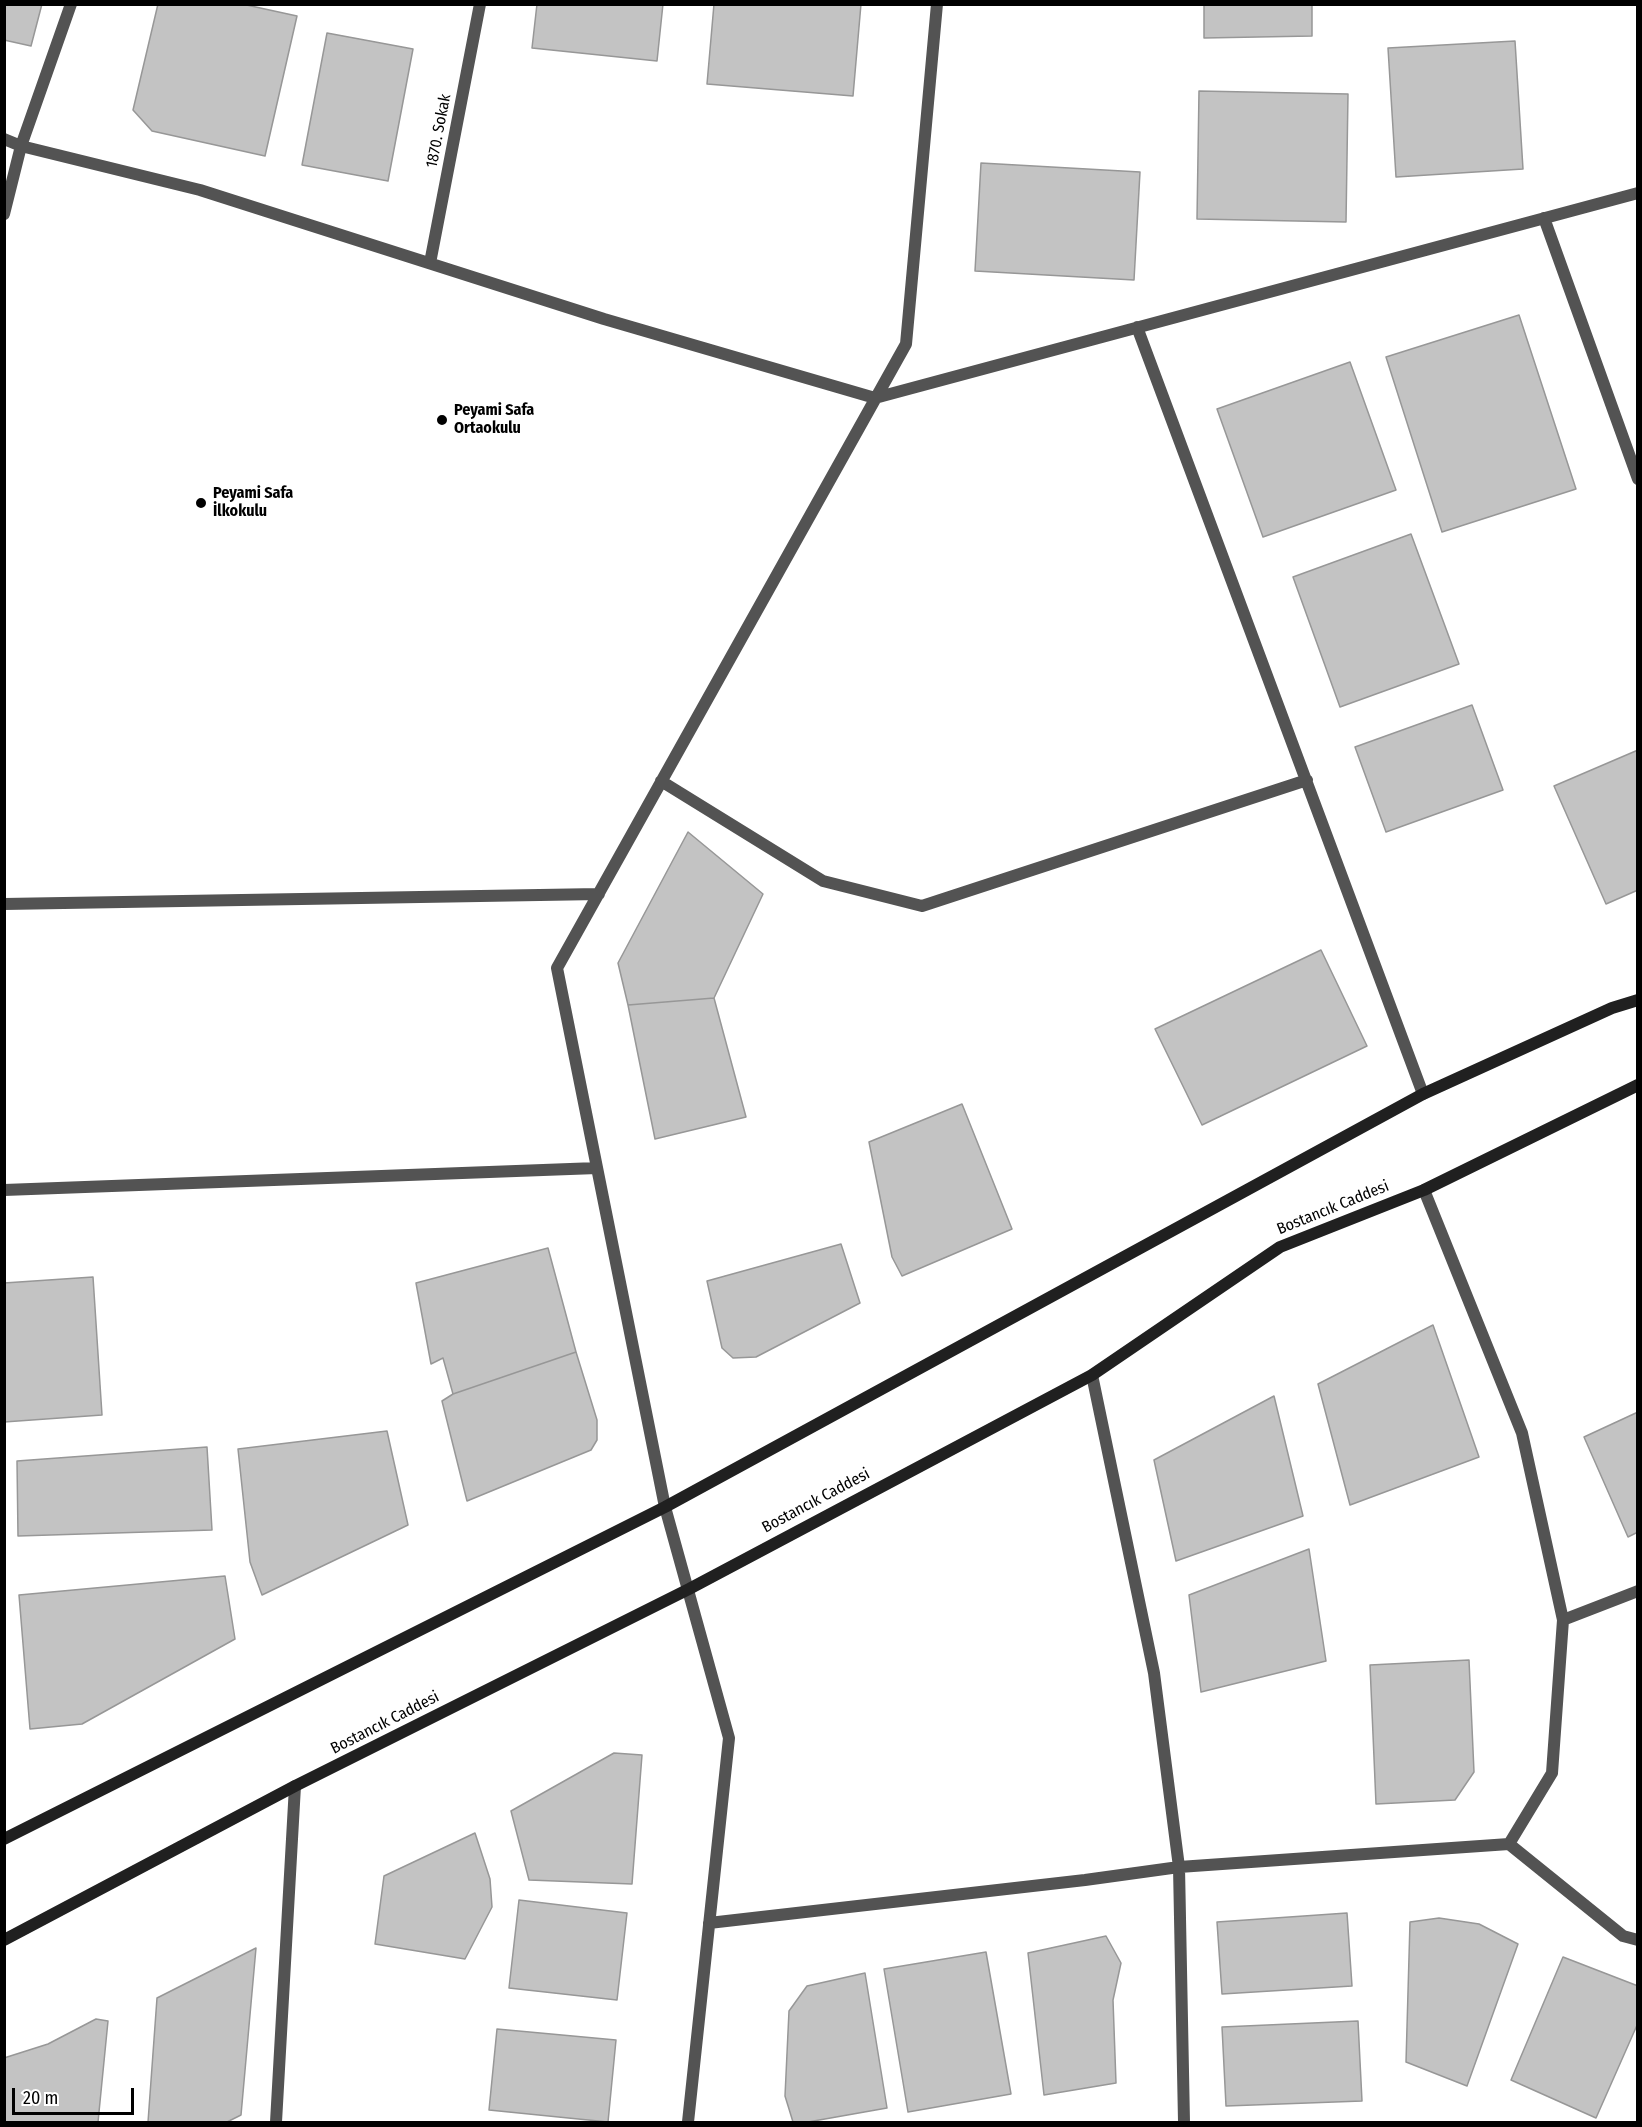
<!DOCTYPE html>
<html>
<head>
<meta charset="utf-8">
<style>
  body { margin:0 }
  #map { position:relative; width:1642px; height:2127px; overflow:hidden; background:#fff; font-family:"Fira Sans Condensed",sans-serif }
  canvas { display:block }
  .frame { position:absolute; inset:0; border:6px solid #000; pointer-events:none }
  .scale { position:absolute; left:12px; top:2088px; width:122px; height:27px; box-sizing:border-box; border:3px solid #000; border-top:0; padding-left:8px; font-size:18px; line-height:21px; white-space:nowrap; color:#000; -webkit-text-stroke:4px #fff; paint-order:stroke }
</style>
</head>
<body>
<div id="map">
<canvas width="1642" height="2127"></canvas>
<div class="frame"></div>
<div class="scale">20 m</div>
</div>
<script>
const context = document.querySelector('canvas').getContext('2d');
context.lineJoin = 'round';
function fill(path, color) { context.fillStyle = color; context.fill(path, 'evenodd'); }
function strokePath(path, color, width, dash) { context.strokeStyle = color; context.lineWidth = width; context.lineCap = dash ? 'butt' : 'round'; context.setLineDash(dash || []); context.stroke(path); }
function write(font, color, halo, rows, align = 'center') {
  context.font = font + ' "Fira Sans Condensed",sans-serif'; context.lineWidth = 4.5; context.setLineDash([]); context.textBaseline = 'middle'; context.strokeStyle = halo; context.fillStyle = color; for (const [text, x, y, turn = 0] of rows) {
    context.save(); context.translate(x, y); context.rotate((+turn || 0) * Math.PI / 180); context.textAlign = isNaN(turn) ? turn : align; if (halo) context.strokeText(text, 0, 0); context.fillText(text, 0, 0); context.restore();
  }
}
const building = new Path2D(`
  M4,4H42L31,46L4,40Z
  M158,4H242L297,16L265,156L152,131L133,110Z
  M537,4H663L657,61L532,48Z
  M714,4H861L853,96L707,84Z
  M1204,4H1312V36L1204,38Z
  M327,33L413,49L388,181L302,165Z
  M1515,41L1523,169L1396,177L1388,48Z
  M1199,91L1348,94L1346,222L1197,219Z
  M981,163L1140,172L1134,280L975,271Z
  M1519,315L1576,489L1442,532L1386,357Z
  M1350,362L1396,490L1263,537L1217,409Z
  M1411,534L1459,664L1340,707L1293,577Z
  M1472,705L1503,790L1386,832L1355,747Z
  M1638,750V890L1606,904L1554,786Z
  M688,832L763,894L714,998L628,1005L618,963Z
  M1321,950L1367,1046L1202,1125L1155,1029Z
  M714,998L746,1117L655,1139L628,1005Z
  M962,1104L1012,1229L902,1276L892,1257L869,1142Z
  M841,1244L860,1303L756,1357L733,1358L722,1348L707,1281Z
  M548,1248L576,1352L453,1394L443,1358L431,1364L416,1283Z
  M93,1277L102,1415L4,1422V1283Z
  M1433,1325L1479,1457L1350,1505L1318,1384Z
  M576,1352L597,1420V1440L591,1450L467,1501L442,1401L453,1394Z
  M1274,1396L1303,1516L1176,1561L1154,1460Z
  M1638,1412V1532L1628,1537L1584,1437Z
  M387,1431L408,1525L262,1595L250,1562L238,1449Z
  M207,1447L212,1530L18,1536L17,1461Z
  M1309,1549L1326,1661L1201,1692L1189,1595Z
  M225,1576L235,1639L82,1724L30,1729L19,1595Z
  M1469,1660L1474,1772L1455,1800L1376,1804L1370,1665Z
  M614,1753L642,1755L632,1884L529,1880L511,1811Z
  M475,1833L490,1879L492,1907L465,1959L375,1944L384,1876Z
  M519,1900L627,1913L617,2000L509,1988Z
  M1347,1913L1352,1986L1222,1994L1217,1922Z
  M1439,1918L1479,1924L1518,1944L1467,2086L1406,2062L1410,1922Z
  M1106,1936L1121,1963L1113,2000L1116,2083L1044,2095L1028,1953Z
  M256,1948L241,2115L227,2122H148L157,1998Z
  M986,1952L1011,2094L908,2112L884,1969Z
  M1563,1957L1638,1986V2023L1596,2118L1511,2080Z
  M865,1973L887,2108L808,2122H793L785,2096L789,2011L807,1986Z
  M96,2019L108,2021L98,2122H4V2058L48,2044Z
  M1358,2021L1362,2101L1226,2106L1222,2027Z
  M497,2029L616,2040L608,2122L489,2110Z`);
const minor = new Path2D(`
  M4,139L21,146L200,190L604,319L875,398L1638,193
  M4,214L21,146L71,4
  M1544,218L1638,479
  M430,263L480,4
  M1137,327L1423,1094
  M661,781L823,881L922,906L1307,780
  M4,904L599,894
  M4,1190L597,1168
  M1424,1190L1522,1433L1563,1620L1552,1773L1509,1844
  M1092,1375L1154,1673L1179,1867L1184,2122
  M1563,1620L1638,1591
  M709,1923L1085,1880L1179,1867L1509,1844L1623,1936L1638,1940
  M276,2122L295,1786
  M688,2122L729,1738L665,1507L557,968L906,344L937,4`);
const secondary = new Path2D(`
  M4,1839L665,1507L1423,1094L1612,1008L1638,1000
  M4,1940L295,1786L689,1589L1092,1375L1280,1247L1424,1190L1638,1085`);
const markers = [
  [442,420,6,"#000"],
  [201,503,6,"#000"]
];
const streetNames = [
  ["1870. Sokak",439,131,-79],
  ["Bostancık Caddesi",1333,1208,-22],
  ["Bostancık Caddesi",816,1501,-28],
  ["Bostancık Caddesi",385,1723,-27]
];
const poiNames = [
  ["Peyami Safa",454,411],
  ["Ortaokulu",454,429],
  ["Peyami Safa",213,494],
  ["İlkokulu",213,512]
];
fill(building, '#c3c3c3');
strokePath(building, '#979797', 1.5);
strokePath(minor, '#535353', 12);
strokePath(secondary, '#202020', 12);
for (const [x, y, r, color] of markers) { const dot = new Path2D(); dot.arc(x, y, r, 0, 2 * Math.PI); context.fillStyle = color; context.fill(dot); strokePath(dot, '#fff', 2); }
write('16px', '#000', '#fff', streetNames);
write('bold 16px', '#000', '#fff', poiNames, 'left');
</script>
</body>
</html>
